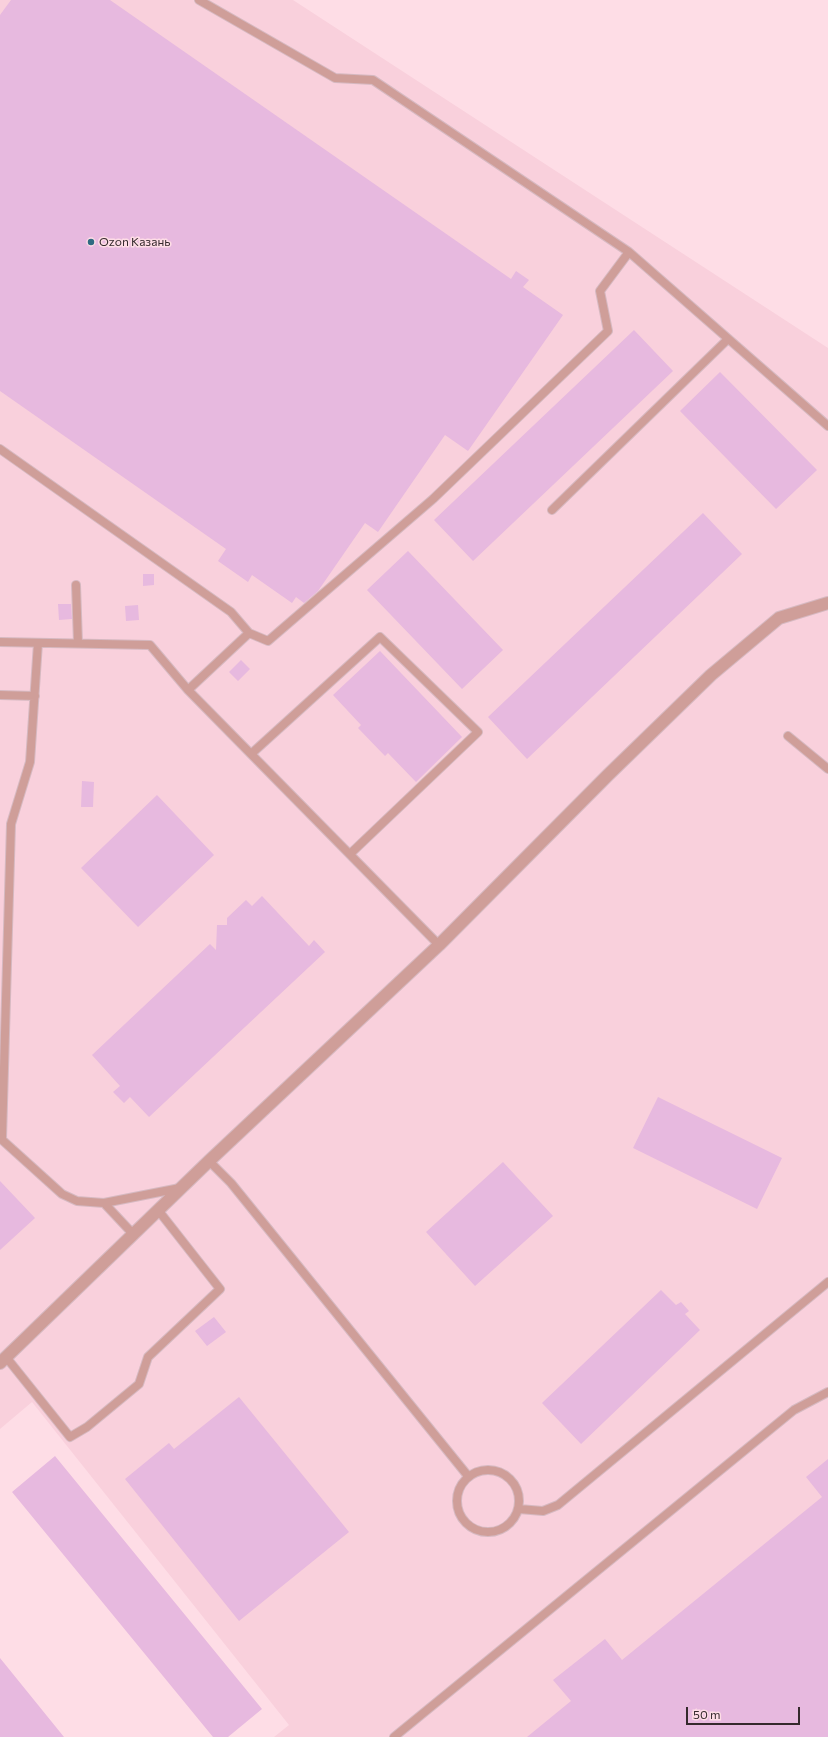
<!DOCTYPE html>
<html>
<head>
<meta charset="utf-8">
<style>
  body { margin:0 }
  #map { position:relative; width:828px; height:1737px; overflow:hidden; background:#fedde6; font-family:Commissioner,sans-serif }
  canvas { display:block }
  .scale { position:absolute; left:686px; top:1707px; width:114px; height:18px; box-sizing:border-box; border:2px solid #35292d; border-top:0; padding-left:5px; font-size:12px; line-height:14px; white-space:nowrap; color:#35292d; -webkit-text-stroke:3px #fedde6; paint-order:stroke }
</style>
</head>
<body>
<div id="map">
<canvas width="828" height="1737"></canvas>
<div class="scale">50 m</div>
</div>
<script>
const context = document.querySelector('canvas').getContext('2d');
context.lineJoin = 'round';
function fill(path, color) { context.fillStyle = color; context.fill(path, 'evenodd'); }
function strokePath(path, color, width, dash) { context.strokeStyle = color; context.lineWidth = width; context.lineCap = dash ? 'butt' : 'round'; context.setLineDash(dash || []); context.stroke(path); }
function write(font, color, halo, rows, align = 'center') {
  context.font = font + ' Commissioner,sans-serif'; context.lineWidth = 3; context.setLineDash([]); context.textBaseline = 'middle'; context.strokeStyle = halo; context.fillStyle = color; for (const [text, x, y, turn = 0] of rows) {
    context.save(); context.translate(x, y); context.rotate((+turn || 0) * Math.PI / 180); context.textAlign = isNaN(turn) ? turn : align; if (halo) context.strokeText(text, 0, 0); context.fillText(text, 0, 0); context.restore();
  }
}
const built = new Path2D(`
  M0,0H293L828,348V1737H274L289,1725L32,1402L0,1429Z`);
const building = new Path2D(`
  M11,0H110L511,279L516,271L529,280L523,287L563,315L468,451L445,435L378,532L365,523L318,591L304,603L296,597L292,603L252,575L248,582L218,561L226,549L0,391V15Z
  M634,330L673,371L473,561L434,520Z
  M720,372L817,470L776,509L680,411Z
  M703,513L742,554L527,759L488,717Z
  M408,551L503,650L462,689L367,590Z
  M143,574H154V585L143,586Z
  M58,604H71L72,619L59,620Z
  M138,605L139,620L126,621L125,606Z
  M380,651L462,737L416,782L388,753L385,756L358,728L361,725L333,695Z
  M241,660L250,669L238,681L229,672Z
  M82,781L94,782L93,807H81Z
  M157,795L214,855L138,927L81,868Z
  M262,896L309,946L314,940L325,952L149,1117L130,1097L124,1103L113,1092L120,1086L92,1055L210,944L216,950L217,925H227V918L246,900L252,906Z
  M658,1097L782,1158L757,1209L633,1148Z
  M503,1162L553,1216L475,1286L426,1232Z
  M0,1181L35,1218L0,1250Z
  M661,1290L676,1305L681,1302L689,1311L685,1314L700,1330L581,1444L542,1403Z
  M214,1317L226,1332L207,1346L195,1331Z
  M239,1397L349,1532L239,1621L125,1479L169,1443L174,1449Z
  M55,1456L262,1709L228,1737H213L12,1492Z
  M828,1459V1737H527L571,1701L553,1680L605,1639L622,1660L822,1497L806,1477Z
  M0,1658L64,1737H0Z`);
const service = new Path2D(`
  M629,252L828,426
  M0,449L231,612L249,633L268,641L433,499L608,331L600,291L629,252L373,80L335,78L199,0
  M552,510L728,339
  M76,585L78,643
  M0,642L150,645L188,690L439,945
  M188,690L249,633
  M0,695L35,696
  M788,736L828,769
  M251,754L380,637L478,732L350,854
  M0,1138L62,1194L77,1201L104,1203L134,1235
  M2,1138L11,824L30,762L38,643
  M209,1161L231,1183L468,1476
  M104,1203L180,1188
  M6,1357L70,1437L87,1427L139,1384L148,1357L220,1289L158,1210
  M457 1501a31 31 0 1 1 62 0a31 31 0 1 1-62 0Z
  M519,1509L543,1511L558,1505L828,1282
  M394,1737L794,1410L828,1392`);
const minor = new Path2D(`
  M0,1363L209,1161L439,945L608,775L711,675L779,618L828,603`);
const markers = [
  [91,242,4,"#2f6a82"]
];
const poiNames = [
  ["Ozon Казань",99,242]
];
fill(built, '#f9d0dc');
fill(building, '#e7b9df');
strokePath(service, '#d6b9c1', 10);
strokePath(minor, '#d6b9c1', 14);
strokePath(service, '#cf9e99', 8);
strokePath(minor, '#cf9e99', 12);
for (const [x, y, r, color] of markers) { const dot = new Path2D(); dot.arc(x, y, r, 0, 2 * Math.PI); context.fillStyle = color; context.fill(dot); strokePath(dot, '#fedde6', 1.5); }
write('12px', '#35292d', '#fedde6', poiNames, 'left');
</script>
</body>
</html>
